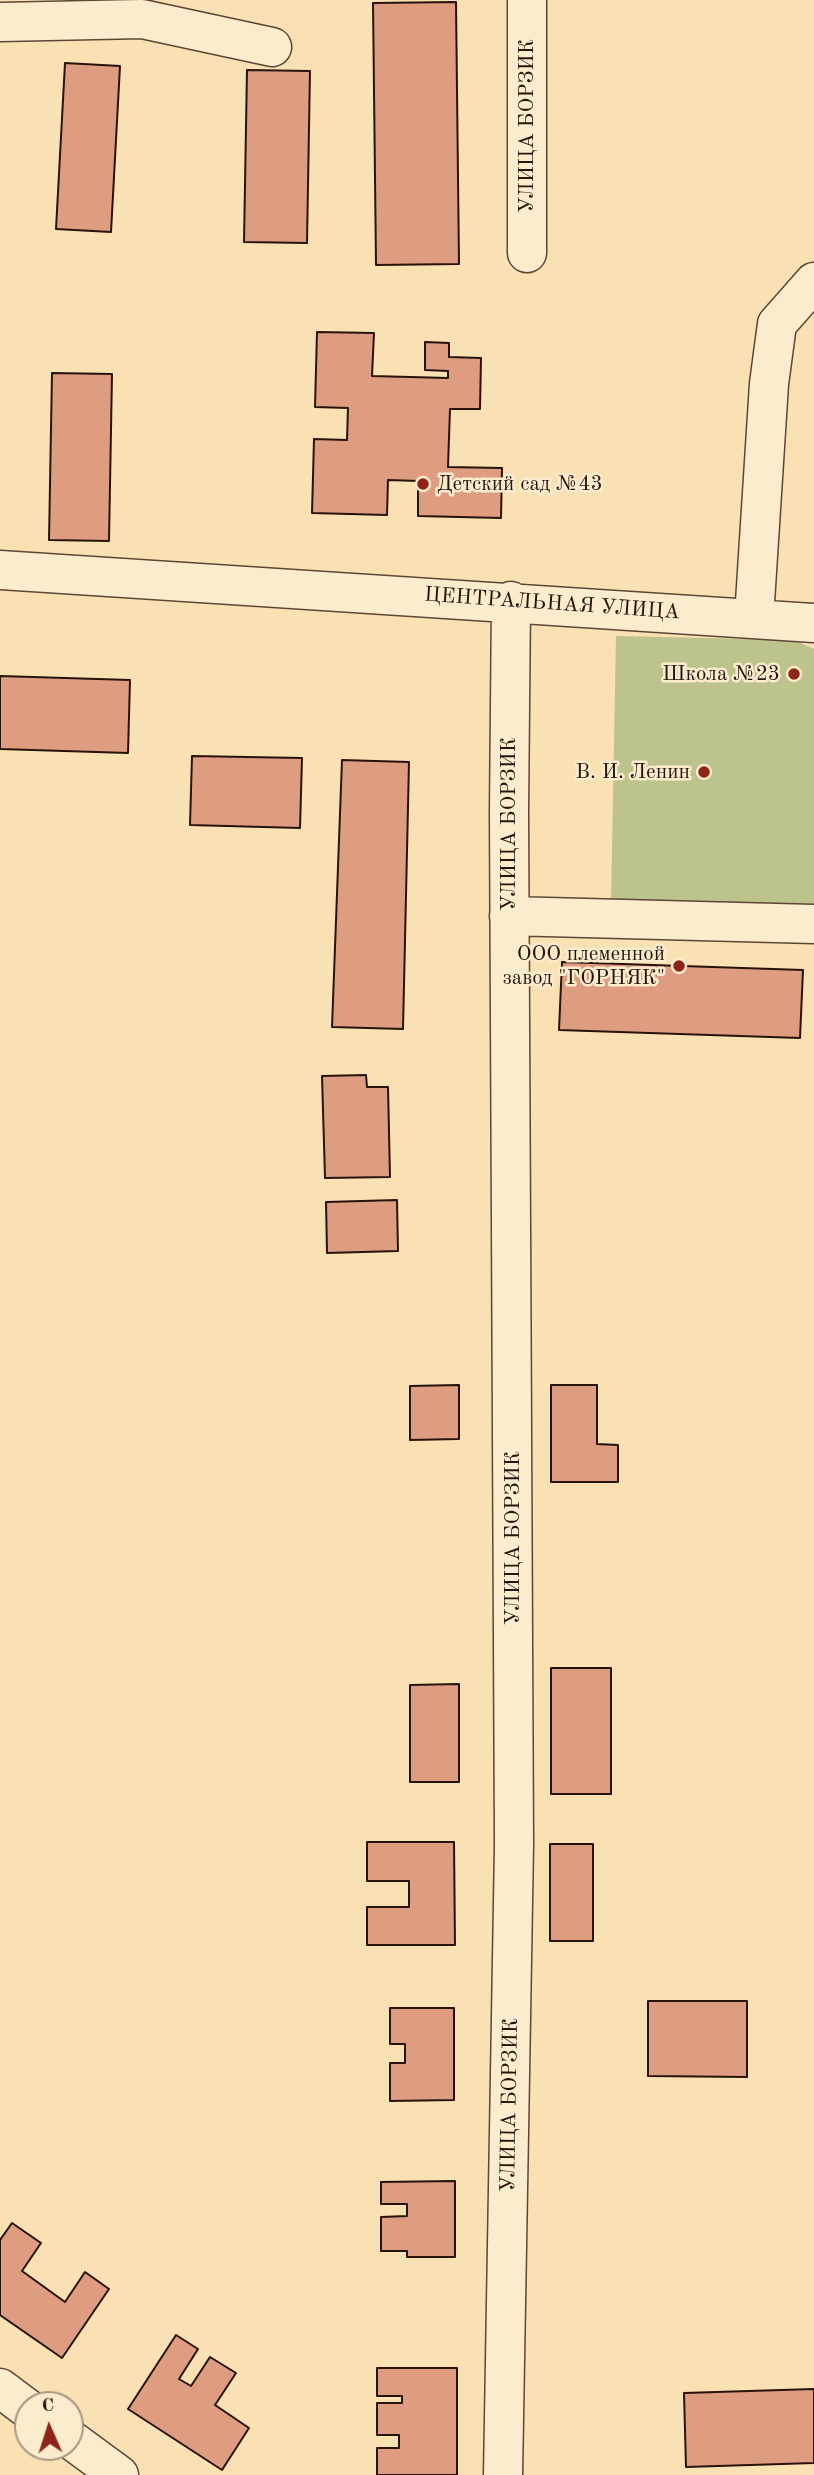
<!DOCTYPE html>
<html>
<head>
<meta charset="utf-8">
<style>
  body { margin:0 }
  #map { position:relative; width:814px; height:2475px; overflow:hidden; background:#f9e1b4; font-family:"Old Standard TT",serif }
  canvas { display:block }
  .north { position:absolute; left:14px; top:2391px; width:70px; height:70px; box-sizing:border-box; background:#fbecce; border:2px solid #a69580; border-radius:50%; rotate:357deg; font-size:19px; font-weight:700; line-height:28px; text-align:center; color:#27130a }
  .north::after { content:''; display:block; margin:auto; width:24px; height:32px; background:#8f2418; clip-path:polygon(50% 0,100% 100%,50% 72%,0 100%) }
</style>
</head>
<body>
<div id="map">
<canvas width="814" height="2475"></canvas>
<div class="north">С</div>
</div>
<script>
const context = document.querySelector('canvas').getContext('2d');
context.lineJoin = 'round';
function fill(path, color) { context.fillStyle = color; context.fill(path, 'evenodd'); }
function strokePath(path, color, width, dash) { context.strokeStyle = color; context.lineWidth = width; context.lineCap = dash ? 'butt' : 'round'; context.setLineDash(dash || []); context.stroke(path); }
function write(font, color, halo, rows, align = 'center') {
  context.font = font + ' "Old Standard TT",serif'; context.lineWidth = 5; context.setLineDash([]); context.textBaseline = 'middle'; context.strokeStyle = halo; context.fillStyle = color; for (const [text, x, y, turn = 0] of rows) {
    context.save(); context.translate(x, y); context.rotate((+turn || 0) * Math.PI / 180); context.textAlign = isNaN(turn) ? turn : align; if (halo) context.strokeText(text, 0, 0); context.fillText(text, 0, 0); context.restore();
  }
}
const green = new Path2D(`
  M616,636L794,640L814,649V912L611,904Z`);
const building = new Path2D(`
  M456,2L459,264L376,265L373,3Z
  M65,63L120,66L111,232L56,229Z
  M247,70L310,71L307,243L244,242Z
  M317,332L374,333L372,376L448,378V371L425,370V342L449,343V357L481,358L480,409H450L448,467L502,468L501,518L418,516V481L388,480L387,515L312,513L314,439L347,440L348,408L315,407Z
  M52,373L112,374L109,541L49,540Z
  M0,676L130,680L128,753L0,749Z
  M192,756L302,758L300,828L190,825Z
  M342,760L409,762L403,1029L332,1027Z
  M562,962L803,970L800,1038L559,1030Z
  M366,1075L367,1087H388L390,1177L325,1178L322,1076Z
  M397,1200L398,1251L327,1253L326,1202Z
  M459,1385V1439L410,1440V1386Z
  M551,1385H597V1444L618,1445V1482H551Z
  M551,1668H611V1794H551Z
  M459,1684V1782H410V1685Z
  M367,1842H454L455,1945H367V1907H409V1881H367Z
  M550,1844H593V1941H550Z
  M648,2001H747V2077L648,2076Z
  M390,2008H454V2100L390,2101V2063H405V2044H390Z
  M455,2181V2257H407V2251H381V2217L407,2216V2204H381V2182Z
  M12,2223L41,2243L22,2271L65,2302L85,2272L109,2289L62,2358L0,2315V2240Z
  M176,2335L198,2349L179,2379L191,2386L210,2357L236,2373L215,2405L249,2428L222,2470L128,2409Z
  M377,2368H457V2475H377V2448H399V2435H377V2403H402V2396H377Z
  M814,2389V2463L686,2467L684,2393Z`);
const minor = new Path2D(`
  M0,22L142,19L272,47
  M527,253V0
  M0,570L814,623
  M754,618L769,384L777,324L814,282
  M509,916L814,924
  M0,2388L28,2409
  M70,2439L119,2475
  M503,2475L514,1845L509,812L511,601`);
const markers = [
  [423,484,7,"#8f2418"],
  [794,674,7,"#8f2418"],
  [704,772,7,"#8f2418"],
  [679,966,7,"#8f2418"]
];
const streetNames = [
  ["УЛИЦА БОРЗИК",527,126,-90],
  ["ЦЕНТРАЛЬНАЯ УЛИЦА",552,604,4],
  ["УЛИЦА БОРЗИК",509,824,-90],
  ["УЛИЦА БОРЗИК",513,1538,-90],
  ["УЛИЦА БОРЗИК",510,2105,-89]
];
const poiNames = [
  ["Детский сад №43",437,484,"left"],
  ["Школа №23",780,674],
  ["В. И. Ленин",690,772],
  ["ООО племенной",665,954],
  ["завод \"ГОРНЯК\"",665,978]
];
fill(green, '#bdc38d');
fill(building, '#de9c81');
strokePath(building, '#27130a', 2);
strokePath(minor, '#5c4634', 41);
strokePath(minor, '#fbecce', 38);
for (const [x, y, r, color] of markers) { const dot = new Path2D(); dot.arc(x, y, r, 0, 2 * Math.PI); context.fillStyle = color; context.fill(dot); strokePath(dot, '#fbecce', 2.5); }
write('21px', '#27130a', '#fbecce', streetNames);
write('21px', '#27130a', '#fbecce', poiNames, 'right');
</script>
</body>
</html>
